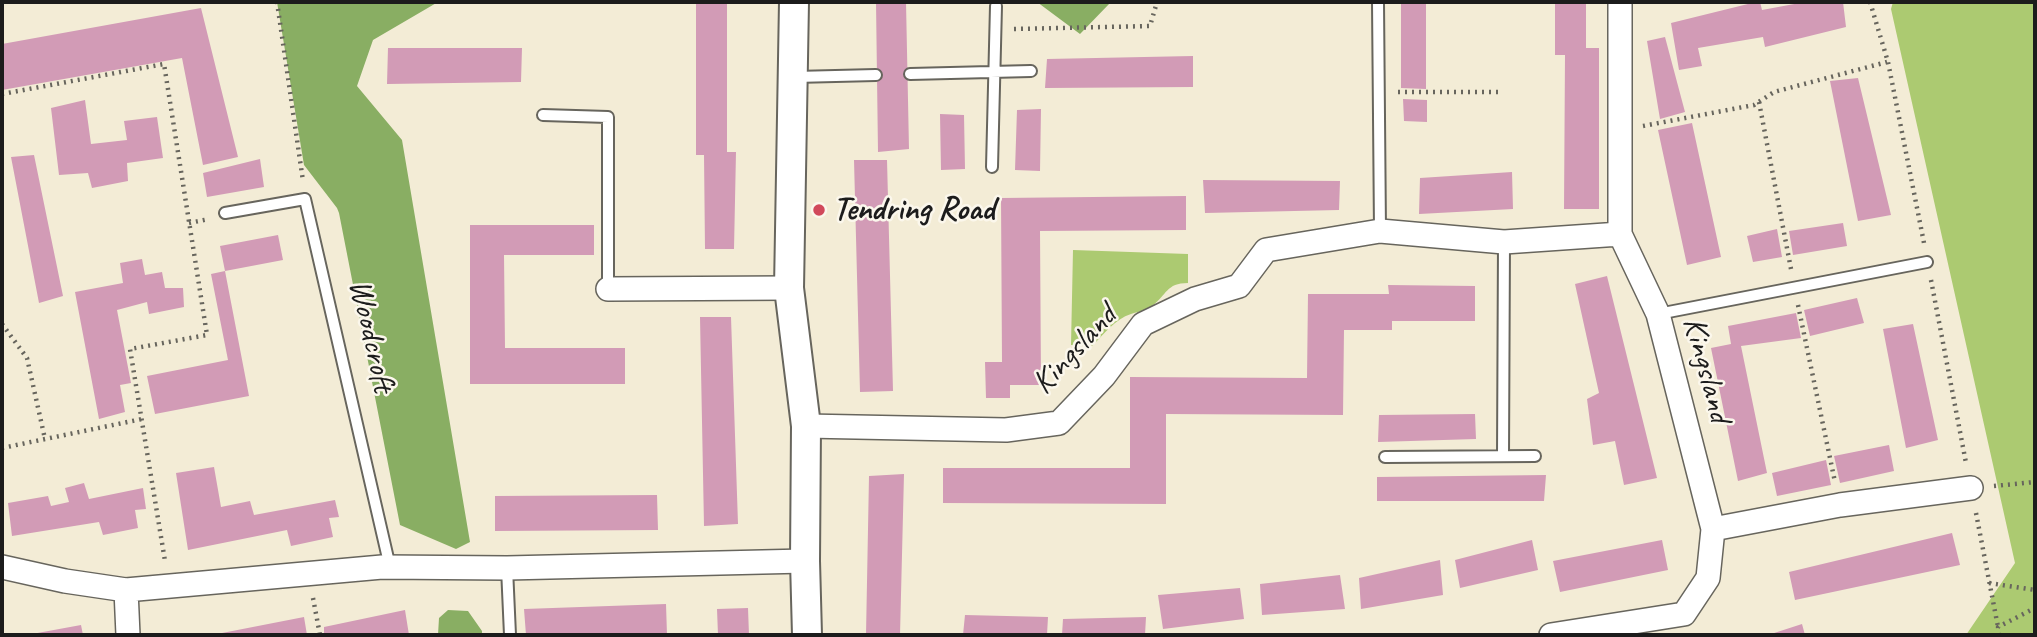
<!DOCTYPE html>
<html>
<head>
<meta charset="utf-8">
<style>
  body { margin:0 }
  #map { position:relative; width:2037px; height:637px; overflow:hidden; background:#f3ecd6; font-family:Caveat,sans-serif }
  canvas { display:block }
  .frame { position:absolute; inset:0; border:4px solid #1c1c1c; pointer-events:none }
</style>
</head>
<body>
<div id="map">
<canvas width="2037" height="637"></canvas>
<div class="frame"></div>
</div>
<script>
const context = document.querySelector('canvas').getContext('2d');
context.lineJoin = 'round';
function fill(path, color) { context.fillStyle = color; context.fill(path, 'evenodd'); }
function strokePath(path, color, width, dash) { context.strokeStyle = color; context.lineWidth = width; context.lineCap = dash ? 'butt' : 'round'; context.setLineDash(dash || []); context.stroke(path); }
function write(font, color, halo, rows, align = 'center') {
  context.font = font + ' Caveat,sans-serif'; context.lineWidth = 5; context.setLineDash([]); context.textBaseline = 'middle'; context.strokeStyle = halo; context.fillStyle = color; for (const [text, x, y, turn = 0] of rows) {
    context.save(); context.translate(x, y); context.rotate((+turn || 0) * Math.PI / 180); context.textAlign = isNaN(turn) ? turn : align; if (halo) context.strokeText(text, 0, 0); context.fillText(text, 0, 0); context.restore();
  }
}
const green = new Path2D(`
  M1893,2H2035V635H1966L2015,563L1891,9Z
  M1073,250L1188,254V283C1166,283 1167,295 1152,306C1146,311 1139,311 1131,314C1115,319 1104,334 1092,346L1071,345Z`);
const forest = new Path2D(`
  M277,2H438L373,40L357,86L402,140L470,542L456,549L400,525L339,213L337,208L304,165Z
  M1037,2H1111L1080,34Z
  M448,610L468,611L482,631V635H438L439,618Z`);
const building = new Path2D(`
  M696,2H727V152H736L734,249H705L704,155H696Z
  M876,2H906L909,149L878,152Z
  M1401,2H1426V89L1401,88Z
  M1555,2H1586V48H1599V209H1564L1565,55H1555Z
  M1756,2H1760L1762,10L1805,2H1843L1846,27L1765,47L1763,37L1698,48L1702,66L1679,70L1671,23Z
  M201,8L238,157L203,165L182,58L2,90V44Z
  M1665,37L1685,112L1660,119L1647,41Z
  M388,48H522L521,82L387,84Z
  M1193,56V87L1045,88L1047,59Z
  M1858,78L1891,215L1858,221L1830,81Z
  M1403,99L1427,100V122L1404,121Z
  M85,100L91,144L127,140L124,121L157,117L163,158L127,163L128,181L92,188L88,173L59,175L51,108Z
  M1041,109L1040,171L1015,170L1017,110Z
  M940,114L964,115L965,169L941,170Z
  M1692,123L1721,257L1687,265L1658,130Z
  M34,155L63,296L39,303L11,157Z
  M260,159L264,187L207,197L203,173Z
  M854,160H887L893,391L860,392Z
  M1512,172L1513,209L1419,214L1420,178Z
  M1203,180L1340,181L1339,210L1205,213Z
  M1186,196V230L1040,231L1041,385H1010V398H986L985,362H1002L1001,198Z
  M1843,223L1847,246L1793,255L1789,231Z
  M470,225H594V255H504L505,348H625V384H470Z
  M1777,229L1782,257L1753,262L1747,236Z
  M278,235L283,260L225,271L220,246Z
  M142,259L145,275L162,272L165,288H183L184,307L149,314L147,302L117,310L131,383L120,385L125,412L99,419L75,292L123,283L120,263Z
  M225,271L249,396L155,414L147,376L228,360L211,274Z
  M1607,276L1657,478L1624,485L1615,441L1593,445L1587,399L1599,393L1575,284Z
  M1388,285L1475,286V321H1392V330H1344L1343,415L1166,414V504L943,503V468H1130V377L1307,378L1308,294H1389Z
  M1857,298L1864,323L1810,336L1804,310Z
  M1796,313L1801,338L1741,346L1767,473L1738,481L1711,348L1731,344L1728,326Z
  M700,317H731L738,524L704,526Z
  M1913,324L1938,440L1906,448L1883,329Z
  M1475,414L1476,439L1378,442L1379,415Z
  M1889,445L1894,471L1840,483L1834,456Z
  M1826,460L1831,485L1777,496L1772,473Z
  M214,467L221,507L250,501L254,515L335,500L339,517L329,518L333,537L291,546L287,530L188,550L176,473Z
  M904,474L900,635H866L869,476Z
  M1546,475L1544,501H1377V477Z
  M84,483L89,499L143,488L146,509L135,510L138,528L103,535L99,522L12,536L8,503L48,496L51,506L69,502L65,488Z
  M657,495L658,530L495,531V496Z
  M1952,533L1960,565L1795,600L1789,572Z
  M1532,540L1538,570L1460,588L1455,560Z
  M1662,540L1668,570L1560,592L1553,561Z
  M1440,560L1443,595L1361,609L1359,578Z
  M1340,575L1345,609L1262,615L1260,584Z
  M1240,588L1244,619L1163,629L1158,595Z
  M666,604L667,635H526L524,609Z
  M748,608L749,635H718L717,609Z
  M405,610L409,635H324V627Z
  M965,615L1048,617L1047,635H963Z
  M304,617L307,635H217V634Z
  M1146,617L1145,635H1062L1063,619Z
  M1802,624L1805,635H1768Z
  M81,625L83,635H32V634Z`);
const path = new Path2D(`
  M277,2L303,181
  M1870,2L1888,62L1924,243
  M1014,29L1150,26L1157,2
  M1398,92H1502
  M2,94L164,64L207,335L130,349L165,561
  M1759,102L1791,269
  M1643,126L1754,105L1774,92L1887,62
  M189,223L209,219
  M1931,280L1966,463
  M1798,305L1835,482
  M2,324L27,358L45,439
  M2,448L142,419
  M1994,486L2035,482
  M1976,513L1998,627
  M1989,583L2035,590
  M313,598L320,635
  M1999,635L1998,627L2035,608`);
const service = new Path2D(`
  M1378,2L1380,231
  M910,74L1031,71
  M795,77L876,75
  M543,115L608,117V289
  M992,167L996,6
  M225,213L305,199L390,567
  M1658,314L1927,262
  M1503,456L1504,242
  M1385,457L1535,456
  M507,568L510,635`);
const minor = new Path2D(`
  M1620,2V234
  M608,289L789,288
  M806,426L1006,430L1059,423L1104,376L1143,324L1195,299L1239,286L1266,250L1380,231L1504,242L1620,234L1658,314L1713,529L1708,578L1684,614L1551,635
  M1713,529L1840,505L1971,488
  M2,567L65,581L126,590L382,567L507,568L805,561
  M126,590L128,635`);
const tertiary = new Path2D(`
  M794,2L789,288L806,426L805,561L807,635`);
const markers = [
  [819,210,7,"#d1495b"]
];
const poiNames = [
  ["Tendring Road",833,210]
];
const streetNames = [
  ["Woodcroft",371,336,77],
  ["Kingsland",1075,350,-47],
  ["Kingsland",1706,370,75]
];
fill(green, '#acca71');
fill(forest, '#89ae63');
fill(building, '#d29bb6');
strokePath(service, '#67655d', 14);
strokePath(minor, '#67655d', 26);
strokePath(tertiary, '#67655d', 32);
strokePath(path, '#67655d', 4.5, [2, 5]);
strokePath(service, '#fff', 10);
strokePath(minor, '#fff', 23);
strokePath(tertiary, '#fff', 28);
for (const [x, y, r, color] of markers) { const dot = new Path2D(); dot.arc(x, y, r, 0, 2 * Math.PI); context.fillStyle = color; context.fill(dot); strokePath(dot, '#fbf7ec', 2.5); }
write('bold 33px', '#1c1c1c', '#fbf7ec', poiNames, 'left');
write('33px', '#1c1c1c', '#fbf7ec', streetNames);
</script>
</body>
</html>
